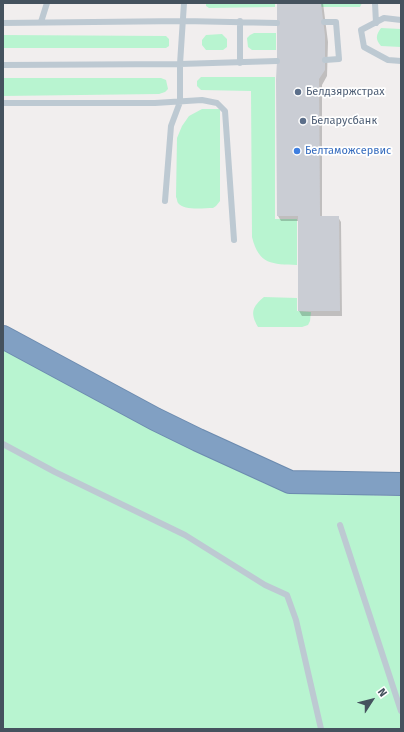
<!DOCTYPE html>
<html>
<head>
<meta charset="utf-8">
<style>
  body { margin:0 }
  #map { position:relative; width:404px; height:732px; overflow:hidden; background:#f1eeee; font-family:"Fira Sans",sans-serif }
  canvas { display:block }
  .frame { position:absolute; inset:0; border:4px solid #45525e; pointer-events:none }
  .north { position:absolute; left:352px; top:680px; width:40px; height:40px; -webkit-text-stroke:3px #fff; paint-order:stroke; rotate:54deg; font-size:11px; font-weight:700; line-height:16px; text-align:center; color:#45525e }
  .north::after { content:''; display:block; margin:auto; width:14px; height:18px; background:#45525e; clip-path:polygon(50% 0,100% 100%,50% 72%,0 100%) }
</style>
</head>
<body>
<div id="map">
<canvas width="404" height="732"></canvas>
<div class="frame"></div>
<div class="north">N</div>
</div>
<script>
const context = document.querySelector('canvas').getContext('2d');
context.lineJoin = 'round';
function fill(path, color) { context.fillStyle = color; context.fill(path, 'evenodd'); }
function strokePath(path, color, width, dash) { context.strokeStyle = color; context.lineWidth = width; context.lineCap = dash ? 'butt' : 'round'; context.setLineDash(dash || []); context.stroke(path); }
function write(font, color, halo, rows, align = 'center') {
  context.font = font + ' "Fira Sans",sans-serif'; context.lineWidth = 3.5; context.setLineDash([]); context.textBaseline = 'middle'; context.strokeStyle = halo; context.fillStyle = color; for (const [text, x, y, turn = 0] of rows) {
    context.save(); context.translate(x, y); context.rotate((+turn || 0) * Math.PI / 180); context.textAlign = isNaN(turn) ? turn : align; if (halo) context.strokeText(text, 0, 0); context.fillText(text, 0, 0); context.restore();
  }
}
const green = new Path2D(`
  M206,3H275V7L209,8L206,6Z
  M320,3H362L360,7H320Z
  M381,28L401,29V47L381,46C375,39 376,35 381,28Z
  M254,33H276V50H252L248,47L247,38L250,35Z
  M222,34L227,39V47L223,50H206L202,45V40L206,35Z
  M3,35L166,36L169,39V46L166,48H3Z
  M201,77H275V219H297V265C272,264 259,265 252,237L251,91L201,90L197,86V81Z
  M3,78H161L166,80L168,89L165,92L159,94L3,96Z
  M202,109H220V201L216,206L213,208C204,208 184,211 178,203C177,202 177,198 176,197L177,138L182,126L189,116Z
  M264,297L297,298V311L311,312L310,321L308,325L302,327H258C250,313 252,307 264,297Z
  M3,349L256,479L266,484L299,493L401,496V729H3Z`);
const shadow = new Path2D(`
  M278,3H323L328,42L327,76L322,85V217H338L341,222L342,316H302L299,311V221H281L278,216Z`);
const building = new Path2D(`
  M277,3H321L325,36V70L319,79L320,216H339L340,311H298V216H277L276,79L277,61Z`);
const lane = new Path2D(`
  M375,3L376,23
  M401,20L384,18L361,30L364,47L388,60L401,61
  M240,21V63
  M41,22L47,3
  M324,22H336L339,59L325,60
  M3,23L184,21L277,23
  M3,65L180,64L277,61
  M3,103H155L202,100L217,103L225,111L234,240
  M165,201L171,126L180,102V64L184,3
  M3,444L55,472L185,535L265,585L287,595L296,620L321,729
  M340,525L401,711`);
const highway = new Path2D(`
  M3,337L155,419L198,440L290,482L401,484`);
const markers = [
  [298,92,4,"#5c6f8a"],
  [303,121,4,"#5c6f8a"],
  [297,151,4,"#3f7fe0"]
];
const serviceNames = [
  ["Белдзяржстрах",306,92],
  ["Беларусбанк",311,121]
];
const shopNames = [
  ["Белтаможсервис",305,151]
];
fill(green, '#b8f4d0');
fill(shadow, '#0003');
fill(building, '#cacdd4');
strokePath(highway, '#6c8baf', 24);
strokePath(lane, '#bdc9d2', 6);
strokePath(highway, '#81a0c3', 22);
for (const [x, y, r, color] of markers) { const dot = new Path2D(); dot.arc(x, y, r, 0, 2 * Math.PI); context.fillStyle = color; context.fill(dot); strokePath(dot, '#fff', 1.5); }
write('11px', '#4e5e75', '#fff', serviceNames, 'left');
write('11px', '#366cbe', '#fff', shopNames, 'left');
</script>
</body>
</html>
